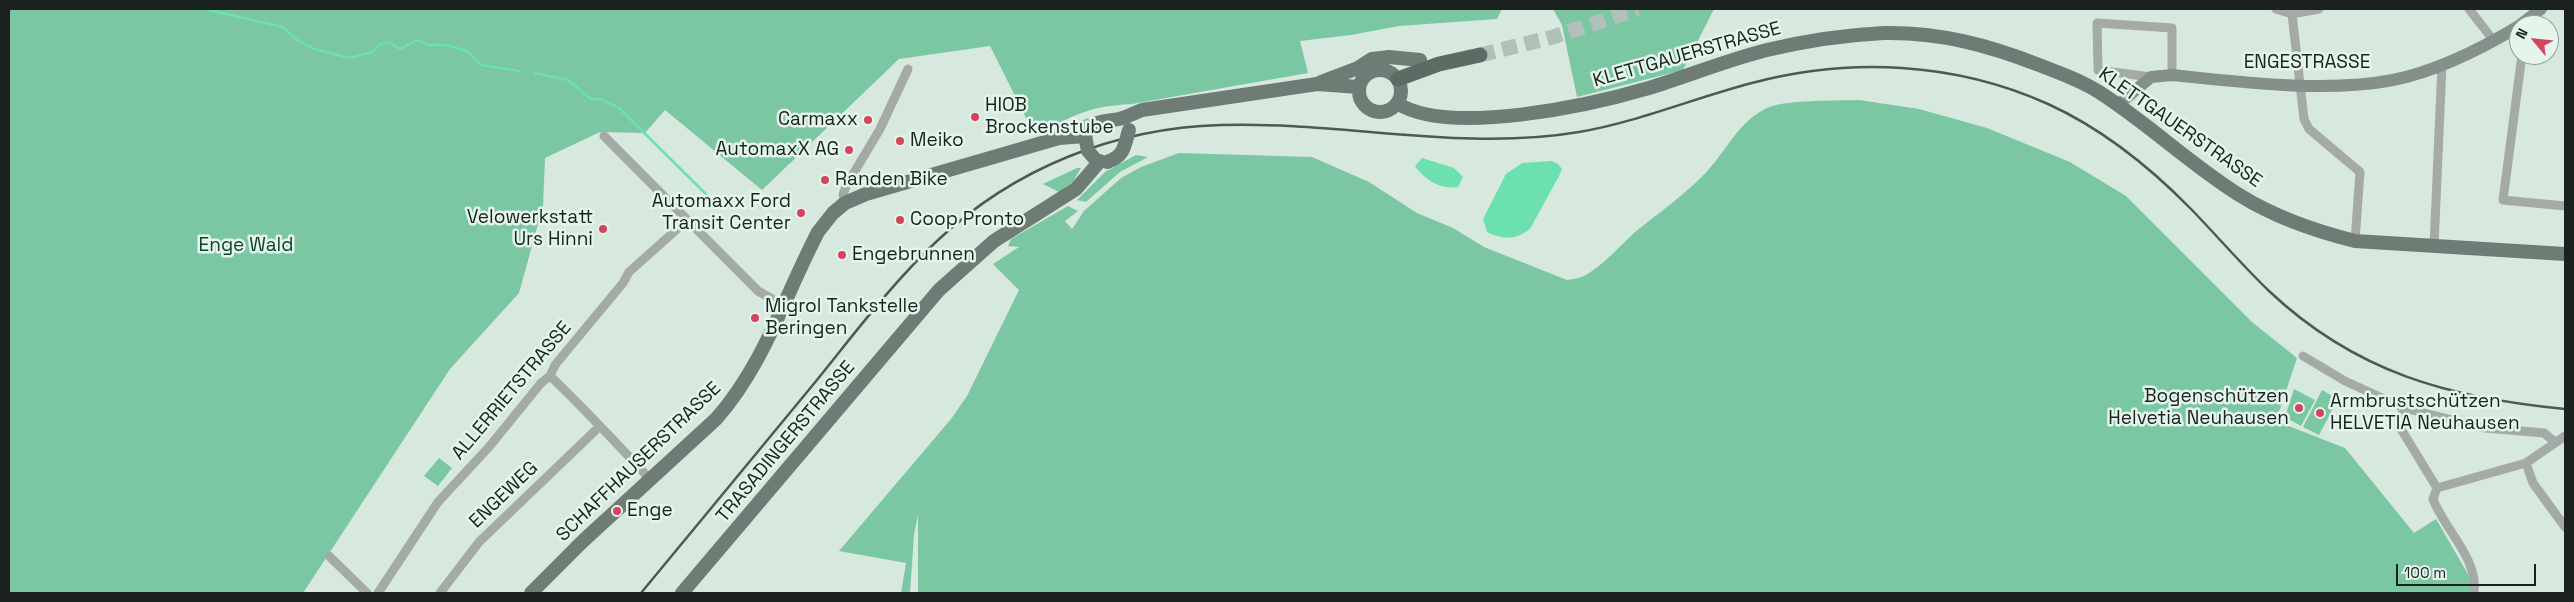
<!DOCTYPE html>
<html>
<head>
<meta charset="utf-8">
<style>
  body { margin:0 }
  #map { position:relative; width:2574px; height:602px; overflow:hidden; background:#d7e8df; font-family:"Space Grotesk",sans-serif }
  canvas { display:block }
  .frame { position:absolute; inset:0; border:10px solid #1a211e; pointer-events:none }
  .north { position:absolute; left:2509px; top:15px; width:50px; height:50px; box-sizing:border-box; background:#e4f6ec; border:1px solid #93a19a; border-radius:50%; rotate:298deg; font-size:14px; font-weight:700; line-height:20px; text-align:center; color:#1a211e }
  .north::after { content:''; display:block; margin:auto; width:18px; height:22px; background:#d4445f; clip-path:polygon(50% 0,100% 100%,50% 72%,0 100%) }
  .scale { position:absolute; left:2396px; top:564px; width:140px; height:22px; box-sizing:border-box; border:2px solid #1a211e; border-top:0; padding-left:6px; font-size:15px; line-height:18px; white-space:nowrap; color:#1a211e; -webkit-text-stroke:4px #e4f6ec; paint-order:stroke }
</style>
</head>
<body>
<div id="map">
<canvas width="2574" height="602"></canvas>
<div class="frame"></div>
<div class="north">N</div>
<div class="scale">100 m</div>
</div>
<script>
const context = document.querySelector('canvas').getContext('2d');
context.lineJoin = 'round';
function fill(path, color) { context.fillStyle = color; context.fill(path, 'evenodd'); }
function strokePath(path, color, width, dash) { context.strokeStyle = color; context.lineWidth = width; context.lineCap = dash ? 'butt' : 'round'; context.setLineDash(dash || []); context.stroke(path); }
function write(font, color, halo, rows, align = 'center') {
  context.font = font + ' "Space Grotesk",sans-serif'; context.lineWidth = 5; context.setLineDash([]); context.textBaseline = 'middle'; context.strokeStyle = halo; context.fillStyle = color; for (const [text, x, y, turn = 0] of rows) {
    context.save(); context.translate(x, y); context.rotate((+turn || 0) * Math.PI / 180); context.textAlign = isNaN(turn) ? turn : align; if (halo) context.strokeText(text, 0, 0); context.fillText(text, 0, 0); context.restore();
  }
}
const green = new Path2D(`
  M9,9H1502L1497,19L1399,26L1351,35L1300,41L1308,73L1132,104C1087,106 1073,116 1035,136L990,46L899,59L762,190L665,110L645,133L600,132L545,158L543,206L519,293L450,369L303,593H9Z
  M1553,9H1714L1683,70L1577,97L1562,25Z
  M1859,100L1919,109L1987,128L2070,162L2126,196L2252,322L2297,358L2276,421L2345,448L2414,533L2436,519L2472,581V593H918V515L914,535L910,593H901L906,563L839,551L951,419L967,396L1019,290L993,264L1019,247L1008,246L1011,239L1068,206L1078,211L1065,221L1072,229L1084,211L1121,178L1141,167L1179,153L1312,157L1369,182L1417,213L1453,228L1484,247L1567,280C1577,279 1584,277 1592,271C1608,260 1620,246 1634,233C1656,215 1691,190 1709,169C1728,148 1738,123 1765,109C1783,99 1836,101 1859,100Z
  M1088,118L1089,121L1076,128L1059,131Z
  M1136,155L1148,157L1120,172L1086,202L1077,200L1105,172Z
  M1077,168H1081L1073,182L1059,192L1043,184Z
  M2294,389L2315,400L2301,426L2285,417Z
  M2322,390L2338,399L2319,435L2303,427Z
  M439,458L452,468L438,486L424,476Z`);
const water = new Path2D(`
  M1422,158L1454,168L1463,177L1458,187C1441,190 1425,180 1415,166Z
  M1552,161L1558,164L1562,169L1559,176L1530,229C1516,240 1503,240 1487,232L1483,219L1506,174L1522,163Z`);
const stream = new Path2D(`
  M204,9L283,27L297,40L314,49L350,58L373,52L379,45L389,42L400,49L418,40L428,45H446L467,51L481,65L519,71
  M535,73L568,80L591,99H601L619,108L716,204`);
const highwayTunnel = new Path2D(`
  M1480,55L1553,37L1638,9`);
const street = new Path2D(`
  M2276,9L2292,14L2319,9
  M2469,9L2494,41
  M2292,14L2304,119L2309,129L2360,172L2355,241
  M2522,55L2503,200L2565,206
  M2151,77L2098,70L2097,23L2172,28V75
  M604,136L758,291L783,305
  M845,203L843,195L846,186L880,129L908,69
  M2434,246L2442,65
  M2303,356L2345,381L2404,408L2485,428L2544,433L2555,442
  M550,376C585,409 617,444 651,480
  M2404,408L2400,420L2401,429L2437,488
  M2526,463L2533,483L2565,527
  M329,556L367,593
  M378,593L438,502L489,447L541,383L550,376L555,365L623,283L629,272L686,221
  M440,593L479,542L599,427
  M2474,593C2479,559 2444,529 2433,499L2437,488L2526,463L2565,436`);
const secondary = new Path2D(`
  M2520,25L2541,9
  M2118,105L2151,77L2172,75C2240,82 2326,93 2393,80C2438,71 2481,49 2519,26`);
const primary = new Path2D(`
  M1359 91a21 21 0 1 1 42 0a21 21 0 1 1-42 0Z
  M1321,82L1358,68L1372,59L1389,57L1420,60
  M1397,103C1449,137 1591,105 1649,88C1688,76 1727,60 1767,50C1805,41 1844,35 1884,33C1939,32 1988,45 2039,65C2060,73 2080,80 2099,92C2149,124 2191,165 2241,196C2275,217 2315,231 2355,241L2565,254
  M531,593L583,541L716,419C764,365 785,295 818,232L833,213L845,203L866,194L1059,138L1085,136C1092,119 1104,122 1119,119C1127,117 1134,113 1142,110L1317,84L1359,87
  M682,593L939,290L994,241L1076,189L1100,161`);
const highway = new Path2D(`
  M1398,79L1439,64L1480,55`);
const rail = new Path2D(`
  M641,593C698,524 755,455 812,386C852,337 891,284 937,241C1014,168 1115,128 1221,125C1340,121 1461,152 1579,132C1638,122 1694,98 1752,83C1850,57 1955,62 2048,104C2103,129 2150,167 2192,210C2218,237 2242,265 2269,291C2356,373 2450,398 2565,409`);
const primaryBridge = new Path2D(`
  M1085,136L1088,151L1095,159
  M1107,162C1125,156 1124,146 1129,130`);
const markers = [
  [975,117,5,"#d4445f"],
  [868,120,5,"#d4445f"],
  [900,141,5,"#d4445f"],
  [849,150,5,"#d4445f"],
  [825,180,5,"#d4445f"],
  [801,213,5,"#d4445f"],
  [900,220,5,"#d4445f"],
  [603,229,5,"#d4445f"],
  [842,255,5,"#d4445f"],
  [755,318,5,"#d4445f"],
  [2299,408,5,"#d4445f"],
  [2320,413,5,"#d4445f"],
  [617,511,5,"#d4445f"]
];
const streetNames = [
  ["KLETTGAUERSTRASSE",1687,55,-16],
  ["ENGESTRASSE",2307,63],
  ["KLETTGAUERSTRASSE",2180,128,35],
  ["ALLERRIETSTRASSE",512,391,-50],
  ["TRASADINGERSTRASSE",786,442,-50],
  ["SCHAFFHAUSERSTRASSE",639,462,-44],
  ["ENGEWEG",504,495,-44]
];
const poiNames = [
  ["HIOB",985,106],
  ["Brockenstube",985,128],
  ["Carmaxx",858,120,"right"],
  ["Meiko",910,141],
  ["AutomaxX AG",839,150,"right"],
  ["Randen Bike",835,180],
  ["Automaxx Ford",791,202,"right"],
  ["Transit Center",791,224,"right"],
  ["Velowerkstatt",593,218,"right"],
  ["Urs Hinni",593,240,"right"],
  ["Coop Pronto",910,220],
  ["Engebrunnen",852,255],
  ["Migrol Tankstelle",765,307],
  ["Beringen",765,329],
  ["Bogenschützen",2289,397,"right"],
  ["Helvetia Neuhausen",2289,419,"right"],
  ["Armbrustschützen",2330,402],
  ["HELVETIA Neuhausen",2330,424],
  ["Enge",627,511]
];
const parkNames = [
  ["Enge Wald",246,246]
];
fill(green, '#7bc7a4');
fill(water, '#6ce0af');
strokePath(stream, '#6ce0af', 2.5);
strokePath(highwayTunnel, '#b1c0b8', 15, [15, 8]);
strokePath(street, '#a4aba7', 9);
strokePath(secondary, '#85908a', 12);
strokePath(primary, '#6f7c75', 14);
strokePath(highway, '#5c6b63', 15);
strokePath(rail, '#4f5954', 2.5);
strokePath(primaryBridge, '#6f7c75', 14);
for (const [x, y, r, color] of markers) { const dot = new Path2D(); dot.arc(x, y, r, 0, 2 * Math.PI); context.fillStyle = color; context.fill(dot); strokePath(dot, '#e4f6ec', 2); }
write('19px', '#1a211e', '#e4f6ec', streetNames);
write('19px', '#1a211e', '#e4f6ec', poiNames, 'left');
write('19px', '#0d402d', '#e4f6ec', parkNames);
</script>
</body>
</html>
